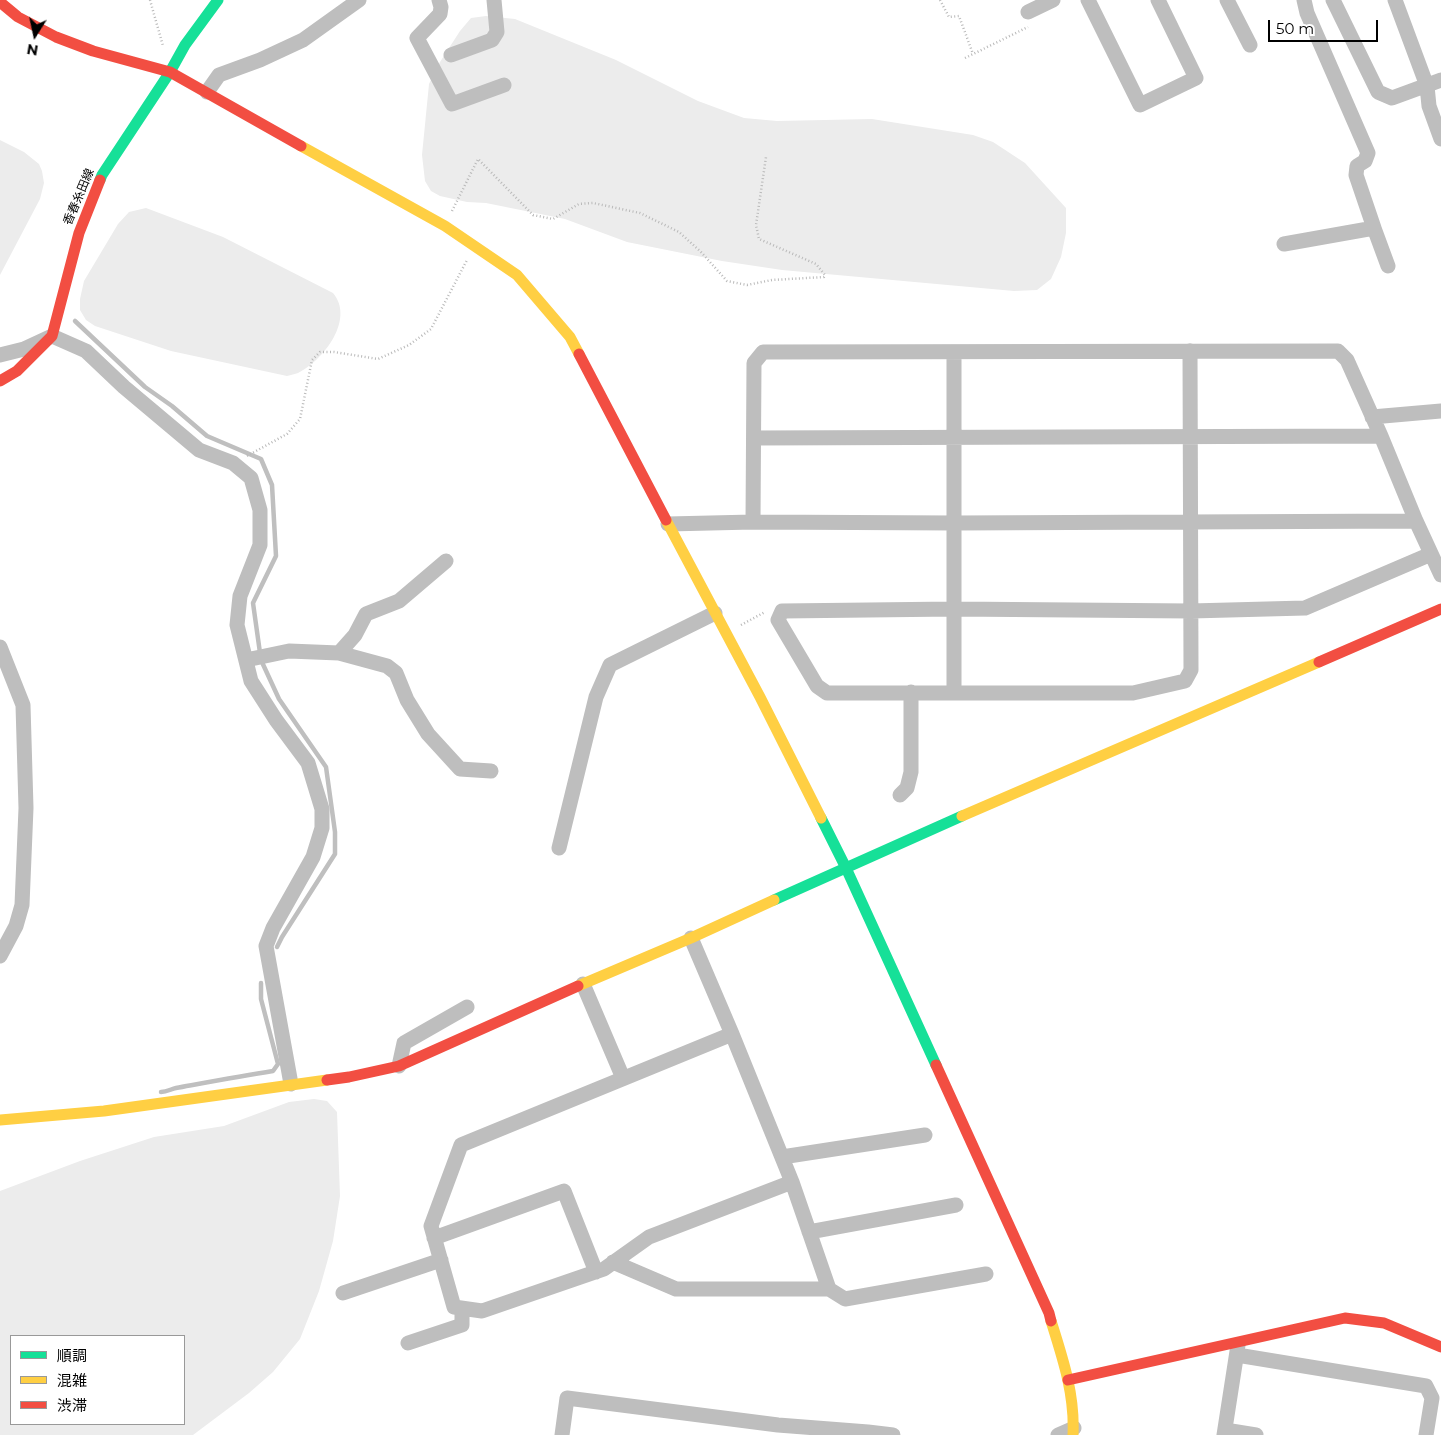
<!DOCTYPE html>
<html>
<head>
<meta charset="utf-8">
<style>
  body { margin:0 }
  #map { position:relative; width:1441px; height:1435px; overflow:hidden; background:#fff; font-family:Montserrat,"Noto Sans JP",sans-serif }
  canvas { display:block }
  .legend { position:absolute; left:10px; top:1335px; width:175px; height:90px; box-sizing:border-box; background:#fff; border:1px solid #999; margin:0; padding:6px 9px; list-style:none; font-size:15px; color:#000 }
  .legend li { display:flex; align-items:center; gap:10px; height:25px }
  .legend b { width:25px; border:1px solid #999 }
  .north { position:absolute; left:10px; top:10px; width:50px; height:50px; -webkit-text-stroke:4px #fff; paint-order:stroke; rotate:190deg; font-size:14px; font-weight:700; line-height:20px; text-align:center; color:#000 }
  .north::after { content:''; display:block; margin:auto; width:18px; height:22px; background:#000; clip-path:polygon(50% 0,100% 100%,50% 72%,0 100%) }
  .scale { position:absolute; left:1268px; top:20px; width:110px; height:22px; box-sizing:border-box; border:2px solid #000; border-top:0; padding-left:6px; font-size:15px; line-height:18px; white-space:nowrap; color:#000; -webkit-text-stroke:4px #fff; paint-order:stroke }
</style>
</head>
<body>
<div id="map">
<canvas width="1441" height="1435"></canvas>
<ul class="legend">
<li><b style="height:6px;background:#16e098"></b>順調</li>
<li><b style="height:6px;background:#ffcf43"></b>混雑</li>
<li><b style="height:6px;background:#f24e42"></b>渋滞</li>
</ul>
<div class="north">N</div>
<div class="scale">50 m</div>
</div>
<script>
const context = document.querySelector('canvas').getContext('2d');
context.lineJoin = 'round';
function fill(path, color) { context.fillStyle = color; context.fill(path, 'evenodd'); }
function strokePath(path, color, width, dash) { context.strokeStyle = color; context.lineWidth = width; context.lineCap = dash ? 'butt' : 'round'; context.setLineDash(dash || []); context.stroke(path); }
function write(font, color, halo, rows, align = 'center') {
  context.font = font + ' Montserrat,"Noto Sans JP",sans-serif'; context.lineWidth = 4; context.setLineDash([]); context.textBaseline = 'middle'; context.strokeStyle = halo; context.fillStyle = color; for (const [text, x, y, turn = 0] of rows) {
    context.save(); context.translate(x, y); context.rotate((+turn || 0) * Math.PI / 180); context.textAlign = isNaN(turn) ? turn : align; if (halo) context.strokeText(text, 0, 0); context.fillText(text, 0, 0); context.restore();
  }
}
const green = new Path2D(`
  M486,16L515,19L616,60L698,101L744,118L777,121L872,119L973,135L993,142L1025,163L1066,208V233L1061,257L1051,279L1037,290L1014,291L782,270L722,261L627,242L565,219L486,203L467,202L440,196L431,191L425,181L422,155L429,84L440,62L460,31L471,18Z
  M0,140L24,152L39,164L42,171L44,183L40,199L0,275Z
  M146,208L223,237L333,293C355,319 324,360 298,373C295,374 291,375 287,376L171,351L95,326L86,320L80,310V299L84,281L118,224L129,212Z
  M314,1099L327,1101L337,1112L340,1196L333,1241L319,1291L300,1339L273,1372L249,1393L193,1435H0V1191L80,1161L154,1137L224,1126L289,1102ZM11,1336H184V1424H11Z`);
const stream = new Path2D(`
  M75,321L145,387L172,406L207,436L261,459L272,485L276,556L253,603L261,660L279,699L326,767L335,832V854L282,937L277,947
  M161,1092C167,1092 171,1089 176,1088C209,1082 241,1076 273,1071L278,1064L261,999V983`);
const path = new Path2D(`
  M150,0L163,46
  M940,0L949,17L959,16L973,54
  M965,58L1028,27
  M452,211L478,159L533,215L553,219L579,204L593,203L640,213L679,232L701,252L727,281L747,285L772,280L824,277L825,275L816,264L759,239L756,225L766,157
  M247,456L287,434L300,419L312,360L320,352H334L378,359L409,345L431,329L467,260
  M741,625L765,612`);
const street = new Path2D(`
  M439,0L441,7L440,14L417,38L452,104L504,85
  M1088,0L1140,105L1196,78L1158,0
  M1227,0L1250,45
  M1333,0L1378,92L1392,98L1441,80
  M1395,0L1427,86L1429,106L1441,139
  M1028,12L1053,0
  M451,55L492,40L497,32L494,0
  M207,92L219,75L260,60L303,40L359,0
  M1374,228L1388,266
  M1284,244L1374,228L1356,175L1357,166L1365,161L1368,153L1307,13L1304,0
  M1190,351L1191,670L1185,681L1133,693H827L817,686L778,620L782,611L954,609L1191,611L1305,608L1431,554
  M0,355L24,349L52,336L86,351L124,387L199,450L233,463L251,478L260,510V545L240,596L237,625L251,681L276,720L308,763L322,809V828L313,857L273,928L266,946L291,1084
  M1372,417L1441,411
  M754,438L1381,436
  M753,522L754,363L763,352L1338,351L1347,360L1381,436L1416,521L1441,575
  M668,524L753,522L955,523L1416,521
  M0,647L23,705L26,808L22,905L16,926L0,956
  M339,653L355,635L366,614L399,601L446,561
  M246,660L289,651L339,653L387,666L396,673L407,700L428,734L460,769L491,771
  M954,692V353
  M900,795L907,788L911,772V692
  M559,848L596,697L610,665L715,613
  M691,938L732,1034L792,1182L829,1289
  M583,984L623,1078
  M732,1034L461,1145L431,1226L454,1307L482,1311L604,1269L649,1237L792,1182
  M399,1066L404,1043L467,1007
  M782,1157L925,1135
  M809,1232L956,1205
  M434,1238L564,1191L596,1272
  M613,1262L676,1289H829L845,1299L986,1274
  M343,1293L441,1260
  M408,1343L462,1325V1308
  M1237,1355L1426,1386L1432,1398L1426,1435
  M1225,1430L1256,1435
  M562,1435L567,1398L778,1425L868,1432L893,1435
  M1058,1435L1074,1428
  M1224,1435L1238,1345`);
const fast = new Path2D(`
  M100,180L102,175L170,72L185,45L218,0
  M821,818L846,868L936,1065
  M774,900L962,816`);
const slow = new Path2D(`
  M301,146L445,226L517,275L570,337L579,354
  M666,520L760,697L821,818
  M962,816L1319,662
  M578,986L691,938L774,900
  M0,1120L104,1111L327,1080
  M1051,1321C1063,1359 1075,1395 1073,1435`);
const jam = new Path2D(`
  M0,2L18,17L56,37L93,51L170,72L301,146
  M579,354L666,520
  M0,381L17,371L52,336L79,233L100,180
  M1319,662L1441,609
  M936,1065L1049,1313L1051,1321
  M327,1080L349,1077L399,1066L578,986
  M1068,1380L1345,1318L1384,1323L1441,1347`);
const streetNames = [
  ["香春糸田線",79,197,-67]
];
fill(green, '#ececec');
strokePath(stream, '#bfbfbf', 4.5);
strokePath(path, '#b9b9b9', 2.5, [1, 2.5]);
strokePath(street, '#bebebe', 15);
strokePath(fast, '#16e098', 11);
strokePath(slow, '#ffcf43', 11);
strokePath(jam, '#f24e42', 11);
write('12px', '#000', '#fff', streetNames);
</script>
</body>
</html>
